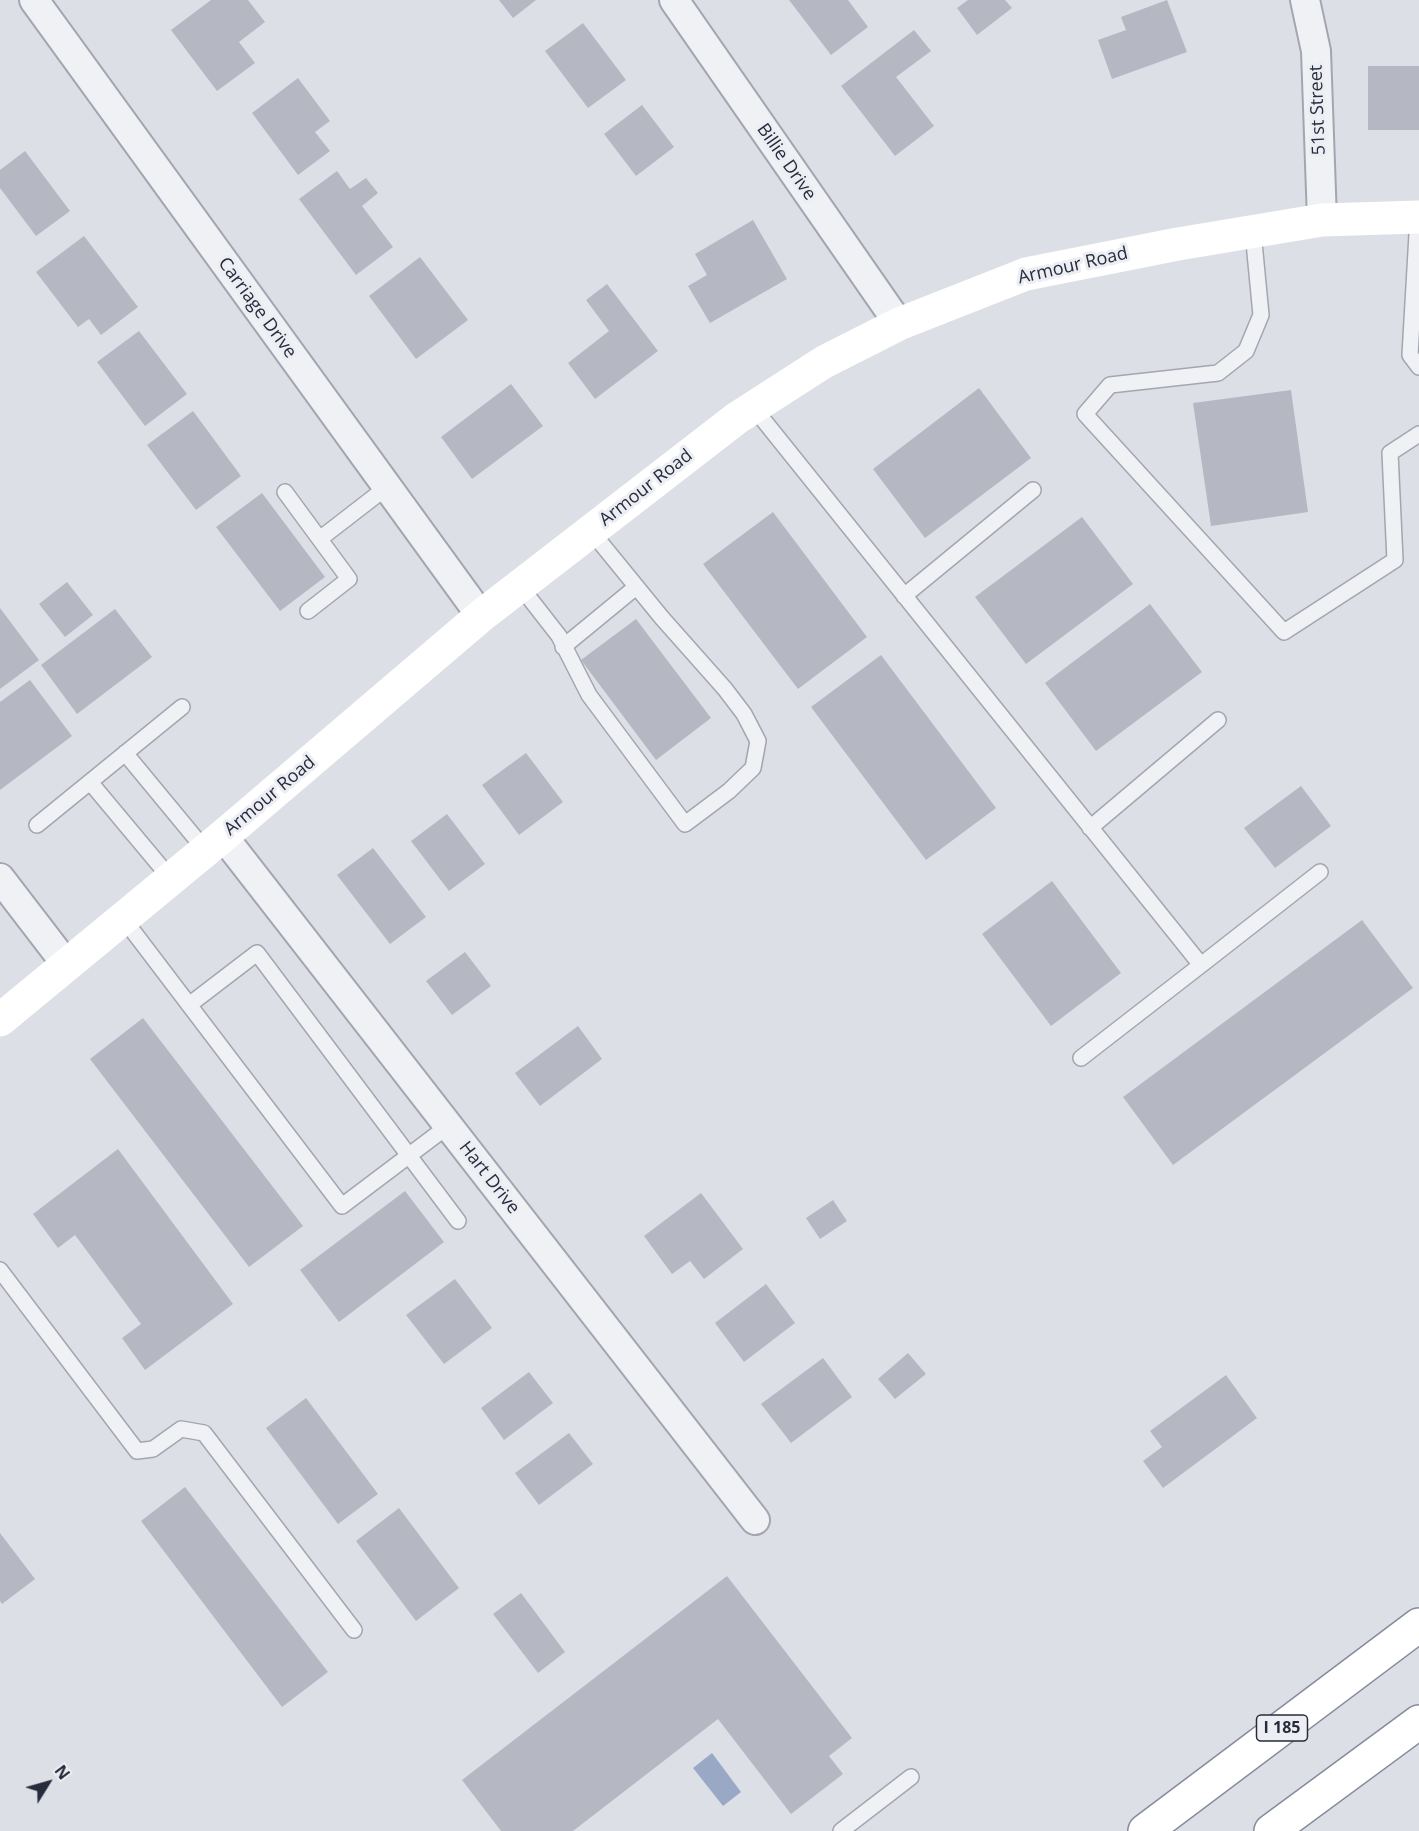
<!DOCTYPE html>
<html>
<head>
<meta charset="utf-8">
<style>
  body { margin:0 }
  #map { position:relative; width:1419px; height:1831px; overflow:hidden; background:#dddfe6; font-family:"Open Sans",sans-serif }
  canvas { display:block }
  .north { position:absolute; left:18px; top:1753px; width:60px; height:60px; -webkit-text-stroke:4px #eceef4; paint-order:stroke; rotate:53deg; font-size:16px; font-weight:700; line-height:24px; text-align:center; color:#272c3c }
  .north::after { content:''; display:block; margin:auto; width:21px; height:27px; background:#272c3c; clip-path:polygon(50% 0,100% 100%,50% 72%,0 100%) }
</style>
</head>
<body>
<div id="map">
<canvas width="1419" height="1831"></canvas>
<div class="north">N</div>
</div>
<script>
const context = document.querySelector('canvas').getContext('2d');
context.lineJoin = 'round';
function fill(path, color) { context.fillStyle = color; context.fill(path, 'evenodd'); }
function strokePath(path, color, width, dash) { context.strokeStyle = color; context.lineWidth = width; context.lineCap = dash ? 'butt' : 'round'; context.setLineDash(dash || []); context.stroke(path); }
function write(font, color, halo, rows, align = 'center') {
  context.font = font + ' "Open Sans",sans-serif'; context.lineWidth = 6; context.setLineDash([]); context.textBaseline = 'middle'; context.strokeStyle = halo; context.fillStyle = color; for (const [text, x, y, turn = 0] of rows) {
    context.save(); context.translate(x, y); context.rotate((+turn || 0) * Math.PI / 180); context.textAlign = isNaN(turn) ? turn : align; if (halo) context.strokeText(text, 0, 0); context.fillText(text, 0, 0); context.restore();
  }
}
const water = new Path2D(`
  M712,1753L741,1792L723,1806L693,1768Z`);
const building = new Path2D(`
  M211,0H248L265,22L239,42L255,63L217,91L171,30Z
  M499,0H536L513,18Z
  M789,0H848L868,27L831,55Z
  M968,0H1005L1012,8L977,35L957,8Z
  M1167,0L1187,52L1112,79L1098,40L1126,30L1121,17Z
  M583,23L626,80L588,108L545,51Z
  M914,30L931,51L896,77L934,126L895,156L841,86Z
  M1368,66H1419V130H1368Z
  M298,78L330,121L315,132L330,151L298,175L252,113Z
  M642,105L674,147L636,176L604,134Z
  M25,151L70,211L36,236L0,188V170Z
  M337,171L350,189L366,178L378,193L362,206L393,247L356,275L299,199Z
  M753,220L787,279L710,323L688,286L707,275L695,254Z
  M84,236L138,307L101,335L89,319L78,327L36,272Z
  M420,257L468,320L416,359L369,296Z
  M607,284L658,351L595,399L568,363L609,331L586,300Z
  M139,331L187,394L145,426L97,362Z
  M511,384L543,426L472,479L441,437Z
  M979,388L1031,458L925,538L873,469Z
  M1291,390L1308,512L1211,526L1193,403Z
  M193,411L241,476L196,510L147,445Z
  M262,493L325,577L280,611L216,527Z
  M773,512L867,637L798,689L703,564Z
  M1082,517L1133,584L1026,664L975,597Z
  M67,582L93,615L65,637L39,604Z
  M1150,604L1202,672L1096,751L1045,683Z
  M0,608L39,660L0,689Z
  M115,609L152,657L77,714L41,665Z
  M636,619L711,718L656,760L581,660Z
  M881,655L996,808L926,860L811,707Z
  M30,680L72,736L0,790V702Z
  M526,753L563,802L519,835L482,785Z
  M1301,786L1331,826L1275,868L1244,828Z
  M447,814L485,864L449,891L411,841Z
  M373,848L426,917L390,944L337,875Z
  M1052,881L1121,973L1051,1026L982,934Z
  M1362,920L1413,988L1173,1165L1123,1097Z
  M465,952L491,986L452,1015L426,981Z
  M143,1018L303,1226L249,1267L90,1059Z
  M578,1026L602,1059L540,1106L515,1073Z
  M118,1149L233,1304L145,1370L122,1338L141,1324L75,1235L58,1248L33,1214Z
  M405,1191L444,1242L339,1322L300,1270Z
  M701,1193L743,1249L704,1279L690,1261L672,1274L644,1236Z
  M833,1200L847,1221L820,1239L806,1218Z
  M455,1279L492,1328L444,1364L406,1315Z
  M766,1284L795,1323L744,1362L715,1323Z
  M908,1353L926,1374L895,1399L878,1379Z
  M823,1358L852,1397L791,1443L761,1404Z
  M529,1372L553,1403L504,1440L481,1408Z
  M1226,1375L1257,1418L1163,1488L1143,1461L1162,1447L1150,1431Z
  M306,1398L378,1494L338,1524L266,1428Z
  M569,1433L593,1464L539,1505L515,1473Z
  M185,1487L328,1672L282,1707L141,1521Z
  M399,1508L459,1588L416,1621L356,1541Z
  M0,1533L35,1579L2,1604L0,1601Z
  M727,1576L852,1738L829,1756L843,1774L791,1814L718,1719L573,1831H501L462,1780Z
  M521,1593L565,1652L538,1673L493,1614Z`);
const lane = new Path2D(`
  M1418,217L1410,355L1419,367
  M1253,232L1261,315L1246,351L1218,373L1110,385L1085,414L1284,632L1395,560L1390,453L1419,434
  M753,407L1201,965L1320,872
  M285,492L349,579L308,611
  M321,538L387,487
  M520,586L559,636L589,695L685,824L729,791L753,768L758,741L744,714L725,689L662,618L591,531
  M904,596L1033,490
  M563,647L636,587
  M125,753L206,851
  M90,782L171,879
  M37,825L182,707
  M1090,828L1218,720
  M123,918L342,1206L448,1126
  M189,1005L257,953L458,1221
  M1081,1058L1201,965
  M0,1270L137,1451L153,1449L181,1429L204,1433L354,1630
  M841,1831L911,1777`);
const street = new Path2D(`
  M34,0L481,616
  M674,0L899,324
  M1305,0L1316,51L1322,220
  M223,836L755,1520
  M0,878L66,964`);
const secondary = new Path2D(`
  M0,1020L223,836L481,616L737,418L824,362L899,324L1026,274L1178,244L1322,220L1419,217`);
const highway = new Path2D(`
  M1145,1831L1419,1625
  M1271,1831L1419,1722`);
const shields = [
  [1282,1728,51]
];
const shieldNames = [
  ["I 185",1282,1728]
];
const streetNames = [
  ["51st Street",1318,110,-92],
  ["Billie Drive",786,162,55],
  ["Armour Road",1073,266,-13],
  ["Carriage Drive",257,308,54],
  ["Armour Road",646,488,-38],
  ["Armour Road",270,796,-40],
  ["Hart Drive",489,1178,52]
];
fill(water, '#99a8c5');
fill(building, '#b5b8c3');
strokePath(lane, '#a3a6b0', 18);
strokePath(street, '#a3a6b0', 32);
strokePath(highway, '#858b9c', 36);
strokePath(lane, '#f0f1f5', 15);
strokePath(street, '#f0f1f5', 28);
strokePath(secondary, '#fff', 33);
strokePath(highway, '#fff', 33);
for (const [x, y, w] of shields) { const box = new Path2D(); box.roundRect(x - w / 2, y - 13, w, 26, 4.5); context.fillStyle = '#eceef4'; context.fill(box); strokePath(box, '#272c3c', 1.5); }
write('bold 16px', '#272c3c', null, shieldNames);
write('18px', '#272c3c', '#eceef4', streetNames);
</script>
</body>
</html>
